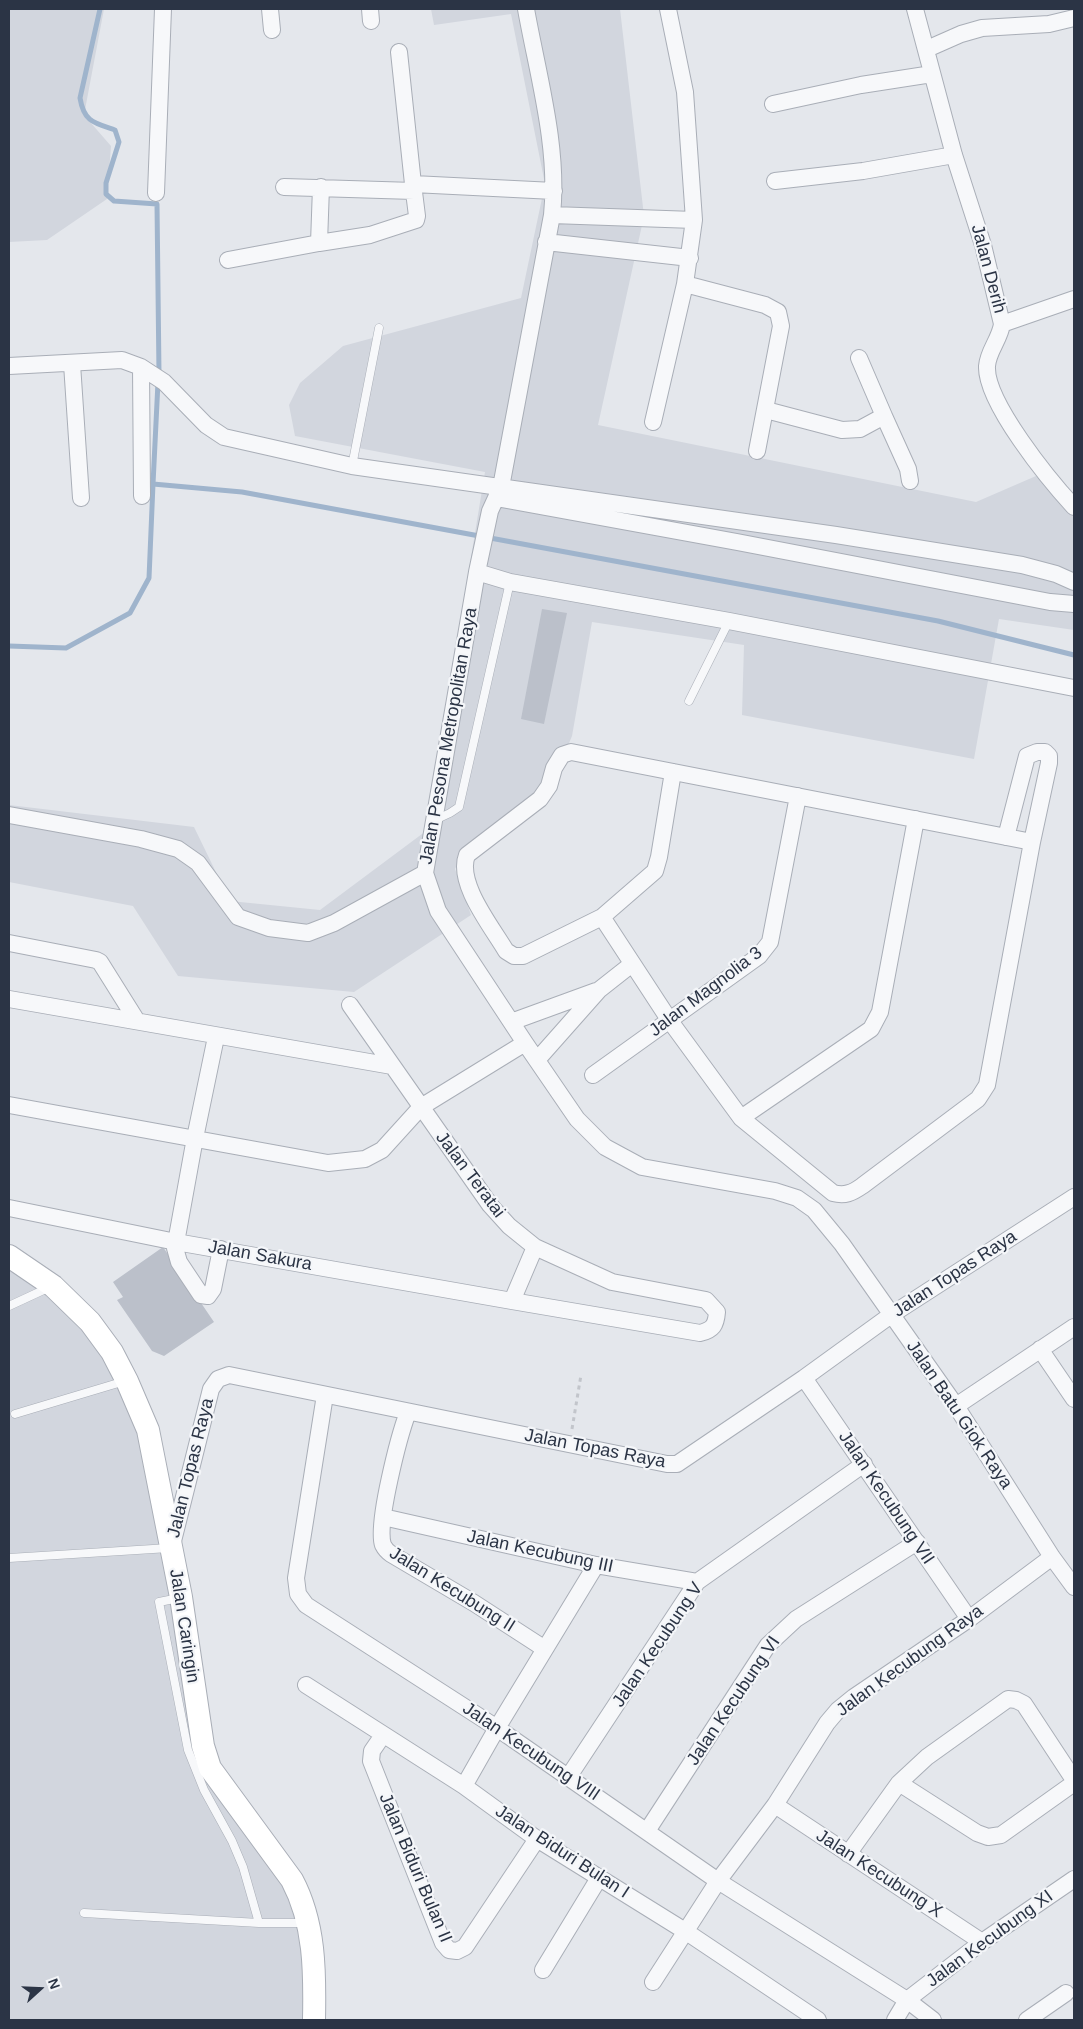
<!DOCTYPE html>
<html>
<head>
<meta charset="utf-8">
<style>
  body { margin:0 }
  #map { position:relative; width:1083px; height:2029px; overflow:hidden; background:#e4e7ec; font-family:Helvetica,sans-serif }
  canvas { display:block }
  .frame { position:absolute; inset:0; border:10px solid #2b3445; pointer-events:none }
  .north { position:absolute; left:15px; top:1964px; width:50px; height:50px; -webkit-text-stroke:4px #f4f6f9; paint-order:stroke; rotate:70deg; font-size:14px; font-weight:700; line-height:20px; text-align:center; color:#2b3445 }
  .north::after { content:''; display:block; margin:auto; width:18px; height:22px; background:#2b3445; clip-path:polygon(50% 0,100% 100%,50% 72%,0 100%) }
</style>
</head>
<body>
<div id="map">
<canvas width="1083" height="2029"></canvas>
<div class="frame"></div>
<div class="north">N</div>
</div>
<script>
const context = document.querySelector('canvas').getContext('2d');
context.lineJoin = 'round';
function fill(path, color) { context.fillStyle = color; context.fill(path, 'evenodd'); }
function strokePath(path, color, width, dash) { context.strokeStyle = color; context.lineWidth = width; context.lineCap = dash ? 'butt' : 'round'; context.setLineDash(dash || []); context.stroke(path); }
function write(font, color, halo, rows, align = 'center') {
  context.font = font + ' Helvetica,sans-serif'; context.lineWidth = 4.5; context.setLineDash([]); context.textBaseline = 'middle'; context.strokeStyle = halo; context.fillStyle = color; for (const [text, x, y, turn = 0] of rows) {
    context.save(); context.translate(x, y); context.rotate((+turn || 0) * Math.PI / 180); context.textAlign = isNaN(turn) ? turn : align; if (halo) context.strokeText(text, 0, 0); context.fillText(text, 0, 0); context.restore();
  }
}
const built = new Path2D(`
  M9,9H104L84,115L111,146L107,199L47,240L9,242Z
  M431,9H620L644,216L598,425L976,502L1036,476L1074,514V630L999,619L974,759L742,715L744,645L592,622L572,736L547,796L465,848L455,869L471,915L354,992L178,976L133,906L9,882V805L194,827L230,901L320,910L426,831L485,472L295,436L289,405L300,383L343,346L521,298L545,184L511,14L434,25Z
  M9,1255L114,1346L148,1427L207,1771L294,1880L320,2020H9Z`);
const stream = new Path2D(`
  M100,9L80,98C84,122 94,123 115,130L119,142L106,183V194L114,201L157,204L159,374
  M158,382L153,484L242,492L938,621L1074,655
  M9,646L66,648L130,613L149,578L153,484`);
const building = new Path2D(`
  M542,609L567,613L544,724L521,719Z
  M163,1247L214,1322L164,1356L152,1351L117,1300L123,1297L113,1282Z`);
const path = new Path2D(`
  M572,1429L581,1375`);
const service = new Path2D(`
  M352,466L379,328
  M689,701L729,621
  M435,820L450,813L459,807L510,582
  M9,1306L50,1287
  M15,1414L125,1381
  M9,1558L169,1548
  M179,1598L159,1602L188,1750L204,1790L232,1841L243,1867L259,1923H306
  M84,1913L259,1923`);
const minor = new Path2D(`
  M270,9L272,30
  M370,9L371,21
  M526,9C538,76 559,147 552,215L501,487L490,511L477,572L425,873L438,911L525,1043L577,1119L605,1147L642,1167L775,1191L797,1198L814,1210L842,1244L956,1406L1052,1557L1074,1587
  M915,9L954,155L983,245L1002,324C1000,339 988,351 987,366C985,402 1050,481 1074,507
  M927,49L961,34L982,28L1049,24L1074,18
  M399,52L413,184
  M773,104L861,85L932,74
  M775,181L863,171L954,155
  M284,187L414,191
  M156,193L163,9
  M552,215L694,220
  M546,242L690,258
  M319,243L321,187
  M228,260L319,243L370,235L416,220L417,216L413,184L554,191
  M685,284L765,305L778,312L781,326L757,451
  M1002,324L1074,299
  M72,364L81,498
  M9,366L122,360L141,367L164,382L206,425L224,437L352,466L836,535L1022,565L1056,574L1074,582
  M141,367L142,496
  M766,410L842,430L860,429L884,416L859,358
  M884,416L908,469L910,481
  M653,422L685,284L694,220L685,92L668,9
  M496,498L737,542L1050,602L1074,604
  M477,572L510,582L729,621L1074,688
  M673,772L659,857L655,871L602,917L523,956H514L506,951C492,927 456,883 467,855L540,799L549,786L554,768L562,755L571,752L1032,842
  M9,815L141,839L178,849L198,863L238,917L269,928L308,933L334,923L425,873
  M602,917L670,1021L741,1118L833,1193C845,1196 852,1193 862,1186L978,1099L987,1085L1032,842L1049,763V756L1045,752H1037L1027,756L1006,837
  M9,943L96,960L100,962L137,1021
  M9,999L392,1066
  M350,1005L490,1205L509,1226L535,1247L612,1282L706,1300L717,1312C716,1325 713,1330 700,1333L512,1301L535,1247
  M511,1022L596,991
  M216,1037L195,1138L175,1248L179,1262L201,1295L208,1296L213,1289L221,1249
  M537,1060L599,990L632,964
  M593,1075L759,956L770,942L798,796
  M9,1105L328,1163L365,1159L382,1150L421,1107L525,1043
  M741,1118L871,1029L880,1012L916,819
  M9,1208L176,1242L512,1301
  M1040,1349L1074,1399
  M804,1378L969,1619
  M325,1395L296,1578L298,1594L306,1605L497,1728L718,1881L907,2000L933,2020
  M956,1406L1074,1327
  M408,1412C399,1436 376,1524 383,1545C385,1549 388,1552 391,1554L474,1603L545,1649
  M383,1517L596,1565L697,1582
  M173,1541L211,1389L218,1379L229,1375L667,1464H677L804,1378L891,1315L1074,1197
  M306,1685L464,1786L537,1839L685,1931L818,2020
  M383,1735L372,1751L371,1761L443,1943L449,1950L457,1951L465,1947L537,1839
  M569,1776L697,1582L864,1464
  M899,1783L977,1833L988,1837L1001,1835L1074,1783
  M464,1786L497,1728L596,1565
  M775,1805L982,1942
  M647,1831L768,1645L796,1619L917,1542
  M848,1854L899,1783L927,1757L1008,1699L1016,1700L1024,1704L1074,1780
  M543,1970L599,1878
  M653,1982L718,1881L775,1805L827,1723L838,1710L854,1697L969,1619L1052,1557
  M895,2020L907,2000L982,1942L1074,1879
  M1027,2020L1066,1993`);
const secondary = new Path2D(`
  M9,1256L53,1286L90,1322L112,1352L127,1381L148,1430L181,1597L203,1746L210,1768L292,1880C315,1923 315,1972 314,2020`);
const streetNames = [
  ["Jalan Derih",988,269,75],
  ["Jalan Pesona Metropolitan Raya",449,736,-80],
  ["Jalan Magnolia 3",706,992,-37],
  ["Jalan Teratai",470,1175,53],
  ["Jalan Sakura",260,1256,10],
  ["Jalan Topas Raya",955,1274,-33],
  ["Jalan Batu Giok Raya",959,1415,56],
  ["Jalan Topas Raya",595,1449,11],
  ["Jalan Topas Raya",191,1468,-76],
  ["Jalan Kecubung VII",886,1498,56],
  ["Jalan Kecubung III",540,1552,12],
  ["Jalan Kecubung II",452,1590,32],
  ["Jalan Caringin",184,1626,81],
  ["Jalan Kecubung V",658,1645,-56],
  ["Jalan Kecubung Raya",910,1661,-36],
  ["Jalan Kecubung VI",734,1701,-56],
  ["Jalan Kecubung VIII",531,1752,34],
  ["Jalan Biduri Bulan I",562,1852,33],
  ["Jalan Biduri Bulan II",415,1868,67],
  ["Jalan Kecubung X",879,1874,33],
  ["Jalan Kecubung XI",990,1939,-36]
];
fill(built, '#d2d6de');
strokePath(stream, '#9fb4cc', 5);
fill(building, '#bbc0ca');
strokePath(service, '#a9aeb7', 9);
strokePath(minor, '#a9aeb7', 18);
strokePath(secondary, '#a9aeb7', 24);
strokePath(path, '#c2c5cb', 3, [4, 4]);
strokePath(service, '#f7f8fa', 8);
strokePath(minor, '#f7f8fa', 16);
strokePath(secondary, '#fff', 22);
write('18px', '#2b3445', '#f4f6f9', streetNames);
</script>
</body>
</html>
